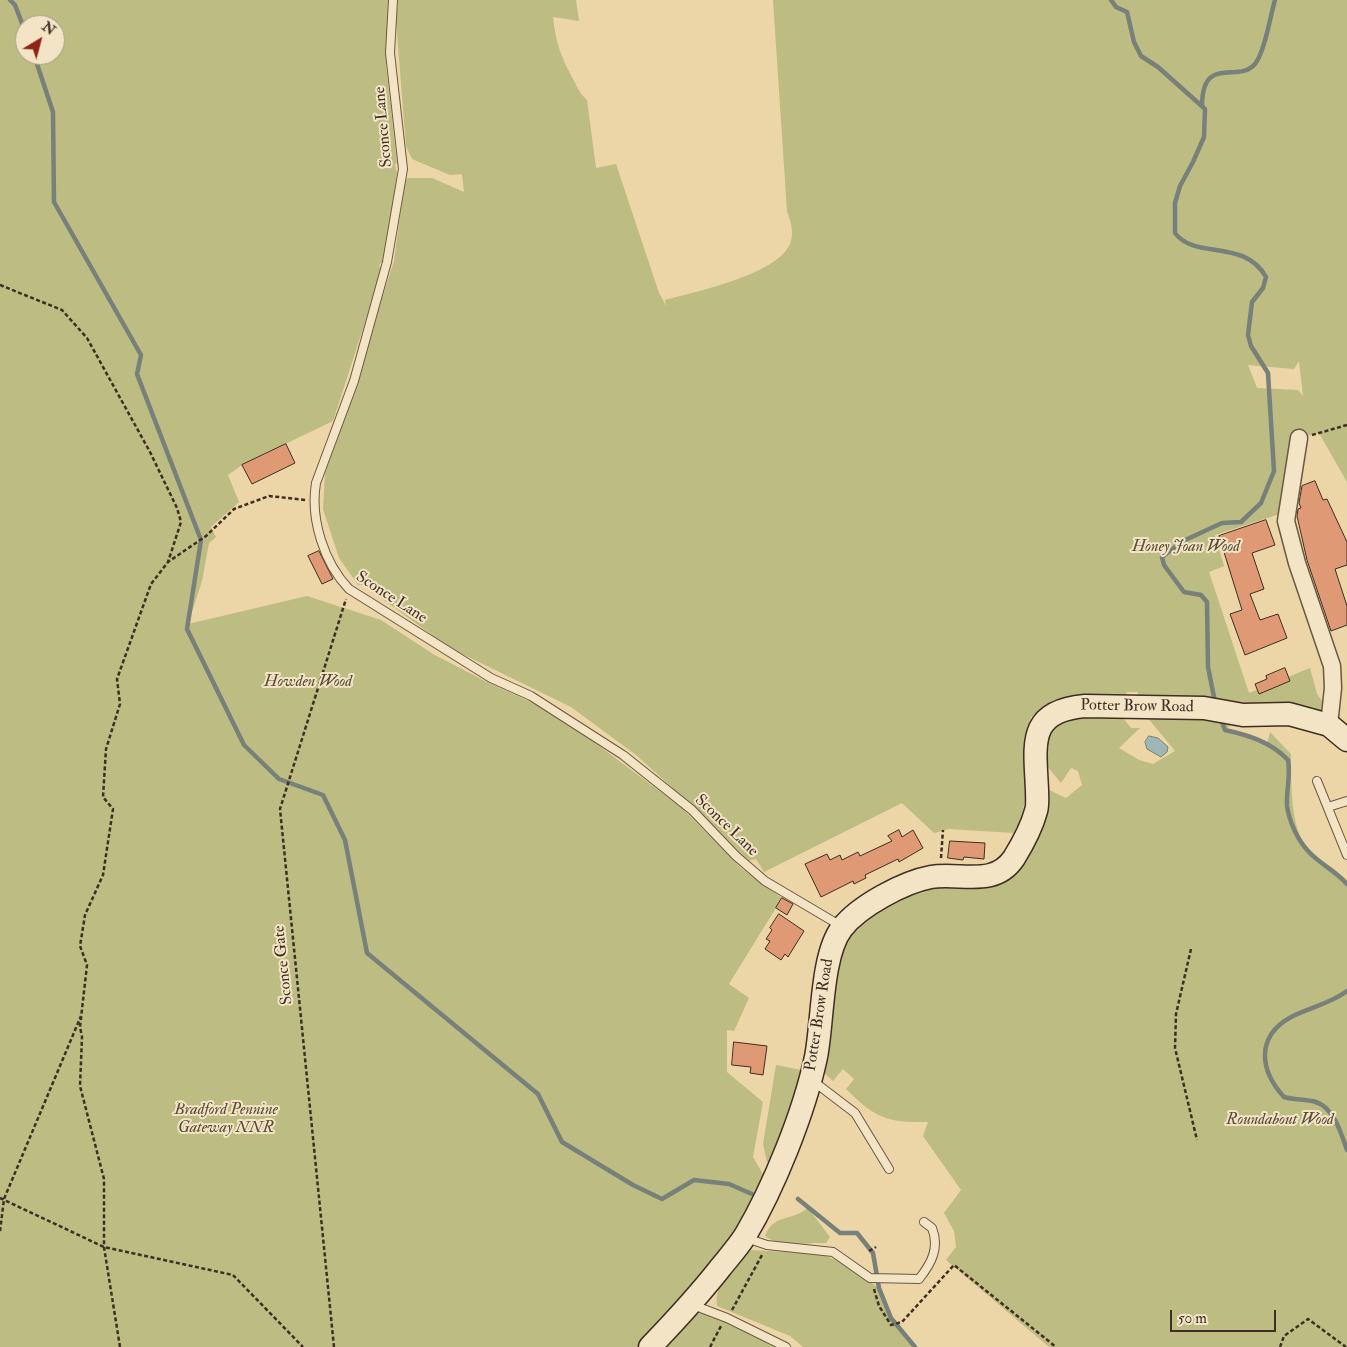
<!DOCTYPE html>
<html>
<head>
<meta charset="utf-8">
<style>
  body { margin:0 }
  #map { position:relative; width:1347px; height:1347px; overflow:hidden; background:#ecd5a7; font-family:"IM FELL Double Pica",serif }
  canvas { display:block }
  .north { position:absolute; left:15px; top:15px; width:50px; height:50px; box-sizing:border-box; background:#f3e4c6; border:1px solid #ab9b85; border-radius:50%; rotate:37deg; font-size:14px; font-weight:700; line-height:20px; text-align:center; color:#3e2e23 }
  .north::after { content:''; display:block; margin:auto; width:18px; height:22px; background:#8f2418; clip-path:polygon(50% 0,100% 100%,50% 72%,0 100%) }
  .scale { position:absolute; left:1170px; top:1310px; width:106px; height:22px; box-sizing:border-box; border:2px solid #3e2e23; border-top:0; padding-left:6px; font-size:15px; line-height:18px; white-space:nowrap; color:#3e2e23; -webkit-text-stroke:4px #f3e4c6; paint-order:stroke }
</style>
</head>
<body>
<div id="map">
<canvas width="1347" height="1347"></canvas>
<div class="north">N</div>
<div class="scale">50 m</div>
</div>
<script>
const context = document.querySelector('canvas').getContext('2d');
context.lineJoin = 'round';
function fill(path, color) { context.fillStyle = color; context.fill(path, 'evenodd'); }
function strokePath(path, color, width, dash) { context.strokeStyle = color; context.lineWidth = width; context.lineCap = dash ? 'butt' : 'round'; context.setLineDash(dash || []); context.stroke(path); }
function write(font, color, halo, rows, align = 'center') {
  context.font = font + ' "IM FELL Double Pica",serif'; context.lineWidth = 4; context.setLineDash([]); context.textBaseline = 'middle'; context.strokeStyle = halo; context.fillStyle = color; for (const [text, x, y, turn = 0] of rows) {
    context.save(); context.translate(x, y); context.rotate((+turn || 0) * Math.PI / 180); context.textAlign = isNaN(turn) ? turn : align; if (halo) context.strokeText(text, 0, 0); context.fillText(text, 0, 0); context.restore();
  }
}
const green = new Path2D(`
  M0,0H388L386,65L397,163L395,164L397,174L385,258L379,265L381,271L379,279L333,421L242,465L228,475L239,502L211,527L216,537L209,543L202,581L188,624L307,596L381,620L433,654L485,681L535,704L591,740L681,807L741,868L782,898L729,984L749,998L734,1031L727,1030V1072L763,1102L753,1157L764,1176L756,1189L736,1235L700,1281L639,1347H0ZM25,25H55V55H25Z
  M398,0H576L579,21L553,17C555,40 561,57 572,77C577,86 579,93 587,100L596,168L616,164L659,293L666,306L665,300C694,292 782,274 791,241C794,231 790,220 787,211L773,0H1347V482L1319,433L1299,438L1283,513L1215,535L1224,566L1209,572L1249,693L1310,668L1317,694L1335,718L1295,707L1228,702L1137,700L1138,692H1127L1124,699L1091,698L1052,701L1031,717C1029,757 1032,797 1014,833L949,829L934,833L902,803L764,872L756,859L748,861L707,819L636,755L571,707L450,648L377,595L373,583L358,585L339,558L323,509L325,474L394,261L404,185L407,178H432L464,192L462,174L450,175L412,159L406,146L396,21ZM1299,361L1303,396L1298,390L1257,388L1248,365L1294,369Z
  M1078,713L1123,718L1131,728H1140L1119,748L1139,760L1153,764L1175,751L1147,717L1239,718L1225,730L1244,734L1267,744L1270,732L1291,754C1291,780 1290,831 1309,852C1320,864 1336,871 1347,884V1347H1049L946,1260L956,1247L954,1231L944,1213L961,1190L923,1136L928,1122C887,1123 875,1118 846,1089L854,1079L843,1069L833,1081L821,1070L841,941L855,925L914,889L1002,883L1026,842L1043,787L1066,798L1082,785L1078,771L1071,768L1061,783L1043,761L1045,738L1064,718Z
  M776,1065L806,1071L770,1162H767L763,1144Z
  M808,1208L830,1237L826,1243C808,1242 780,1248 765,1236C774,1213 791,1222 808,1208Z
  M751,1250L822,1254L842,1263L879,1288L891,1318L915,1347H803L790,1336L717,1306C713,1285 736,1261 751,1250Z
  M701,1313H708L774,1340L772,1345L775,1347H659L689,1317Z`);
const water = new Path2D(`
  M1149,736L1158,738L1168,747L1167,752L1161,757L1147,749L1145,742Z`);
const stream = new Path2D(`
  M10,0L15,5L25,31
  M1111,0L1116,7L1127,12L1134,42L1141,56L1158,67L1205,109L1204,137L1193,162L1180,186L1175,203V233C1195,260 1244,238 1266,277L1263,288L1252,302L1248,335L1251,346L1268,373L1274,471L1261,503L1241,522L1222,523L1183,541L1162,557L1164,565L1184,592L1201,595L1207,602L1208,667L1215,702
  M34,55L53,112L54,202L141,355L137,374L201,540L187,629L244,745L279,779L323,795L345,840L367,953L538,1094L562,1142L633,1185L662,1199L694,1180L729,1184L752,1194
  M1202,105C1203,54 1238,84 1255,64C1265,51 1270,17 1275,0
  M1221,719L1225,730C1248,735 1271,742 1288,760C1291,775 1286,791 1287,806C1289,821 1298,841 1309,852C1320,864 1336,871 1347,884
  M1347,991C1330,1004 1310,1007 1291,1017C1255,1037 1260,1071 1284,1097C1294,1100 1306,1099 1316,1102C1334,1108 1341,1133 1347,1150
  M798,1199L840,1233H857L873,1253L879,1288L891,1318L915,1347`);
const building = new Path2D(`
  M286,444L295,463L252,484L242,465Z
  M1315,481L1323,500L1327,499L1347,542V565L1335,569L1347,606V625L1331,631L1307,560L1297,516L1298,509L1301,508L1299,503L1302,486Z
  M1266,520L1275,545L1252,553L1264,589L1250,594L1260,620L1278,614L1287,638L1245,655L1230,614L1242,610L1219,536Z
  M319,551L333,579L322,584L308,556Z
  M1285,668L1290,681L1259,694L1255,684L1267,679L1266,676Z
  M899,830L902,837L913,830L923,848L899,862L898,859L865,875L866,878L854,884L853,881L821,897L805,864L827,854L830,860L840,855L842,860L858,852L860,856L892,841L888,836Z
  M950,841L985,843L984,859L964,857L963,860L948,858Z
  M782,898L793,904L787,915L776,908Z
  M779,914L804,931L788,957L785,954L781,960L765,949L770,941L766,939L772,930L770,928Z
  M734,1042L767,1046L763,1075L750,1073L751,1067L732,1065Z`);
const path = new Path2D(`
  M0,285L62,310L87,338L150,452L177,508L181,522L168,562
  M1312,435L1347,425
  M941,858L943,830
  M1191,949L1176,1014L1175,1048L1197,1140
  M0,1198L104,1247L233,1275L303,1347
  M0,1231L4,1199L81,1016
  M869,1251L876,1247
  M874,1289L879,1306L891,1325L902,1322L954,1265L1056,1347
  M732,1310L762,1255
  M120,1347L104,1247V1179L80,1086L82,1037L80,1027L87,965L80,946L85,915L103,875L113,809L103,797L106,749L120,704L117,679L151,584L168,562L206,536L234,509L269,496L306,500
  M334,1347L280,809L346,599
  M710,1347L721,1326
  M1280,1347L1284,1336L1308,1319L1346,1347`);
const lane = new Path2D(`
  M393,0L390,53L403,169L387,262L354,381L316,483C310,519 324,563 349,589L491,678L531,696L623,755L692,810L736,856L765,881L841,926
  M1317,781L1347,855
  M1328,807L1347,801
  M813,1081L855,1113L889,1169
  M746,1238L767,1245L833,1252L870,1278L919,1279C931,1264 940,1248 932,1228L924,1222
  M693,1305L727,1318L786,1347`);
const street = new Path2D(`
  M1299,438L1286,521L1297,563L1332,666L1333,688L1329,725`);
const secondary = new Path2D(`
  M650,1347C675,1321 699,1295 721,1267C729,1257 738,1247 745,1236C774,1187 804,1113 816,1057C823,1022 821,955 842,928C859,906 904,882 931,877C960,872 994,888 1014,858C1022,845 1032,826 1036,811C1038,805 1037,797 1037,790C1035,744 1027,711 1085,706L1204,708L1243,715L1289,714L1329,725L1347,740`);
const streetNames = [
  ["Sconce Lane",384,127,-95],
  ["Sconce Lane",391,598,33],
  ["Potter Brow Road",1137,707,1],
  ["Sconce Lane",726,826,44],
  ["Sconce Gate",284,965,-96],
  ["Potter Brow Road",820,1015,-81]
];
const parkNames = [
  ["Honey Joan Wood",1186,548],
  ["Howden Wood",308,683],
  ["Bradford Pennine",226,1111],
  ["Gateway NNR",226,1129],
  ["Roundabout Wood",1280,1121]
];
fill(green, '#bdbc83');
fill(water, '#9eb6b4');
strokePath(water, '#78807a', 1);
strokePath(stream, '#78807a', 4.5);
fill(building, '#df9975');
strokePath(building, '#3e2e23', 1);
strokePath(lane, '#6a5844', 10);
strokePath(street, '#6a5844', 19);
strokePath(secondary, '#3e2e23', 25);
strokePath(path, '#3e2e23', 2.5, [4, 2.5]);
strokePath(lane, '#f3e4c6', 8);
strokePath(street, '#f3e4c6', 16);
strokePath(secondary, '#f3e4c6', 22);
write('16px', '#3e2e23', '#f3e4c6', streetNames);
write('italic 16px', '#574a36', '#f3e4c6', parkNames);
</script>
</body>
</html>
